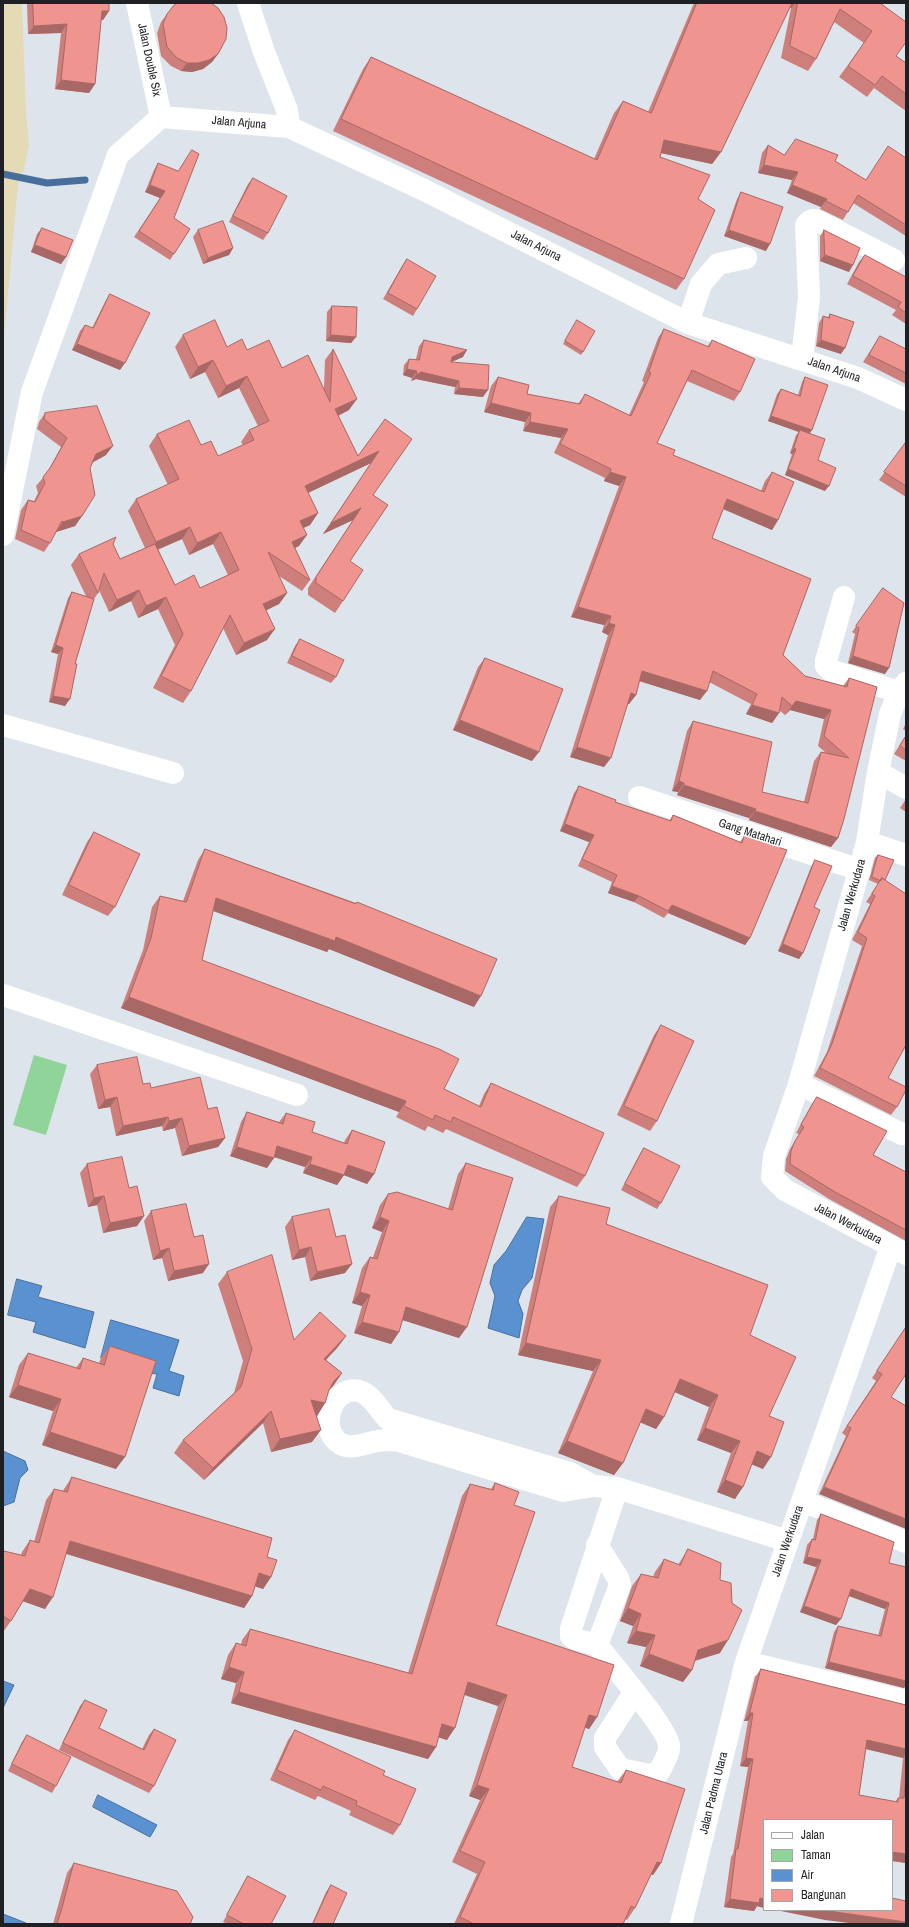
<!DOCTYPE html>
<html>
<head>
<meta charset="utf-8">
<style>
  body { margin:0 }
  #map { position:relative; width:909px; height:1927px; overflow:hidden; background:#dee4eb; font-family:"Archivo Narrow",sans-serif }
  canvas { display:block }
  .frame { position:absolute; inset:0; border:4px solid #1e2023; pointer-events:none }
  .legend { position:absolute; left:763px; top:1819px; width:130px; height:92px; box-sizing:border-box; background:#fff; border:1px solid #a5a6a7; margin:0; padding:5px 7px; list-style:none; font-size:12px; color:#1e2023 }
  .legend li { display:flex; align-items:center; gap:8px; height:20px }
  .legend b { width:20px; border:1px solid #a5a6a7 }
</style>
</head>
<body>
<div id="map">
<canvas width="909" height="1927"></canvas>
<div class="frame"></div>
<ul class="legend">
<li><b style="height:5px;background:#fff"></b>Jalan</li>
<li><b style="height:11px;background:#90d499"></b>Taman</li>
<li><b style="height:11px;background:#5a91d0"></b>Air</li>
<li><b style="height:11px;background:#f09490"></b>Bangunan</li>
</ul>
</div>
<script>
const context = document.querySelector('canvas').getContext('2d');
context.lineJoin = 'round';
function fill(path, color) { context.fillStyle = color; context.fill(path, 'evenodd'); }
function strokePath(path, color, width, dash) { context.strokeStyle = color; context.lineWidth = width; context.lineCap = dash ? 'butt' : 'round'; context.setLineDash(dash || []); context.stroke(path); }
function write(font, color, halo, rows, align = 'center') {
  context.font = font + ' "Archivo Narrow",sans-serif'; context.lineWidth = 3.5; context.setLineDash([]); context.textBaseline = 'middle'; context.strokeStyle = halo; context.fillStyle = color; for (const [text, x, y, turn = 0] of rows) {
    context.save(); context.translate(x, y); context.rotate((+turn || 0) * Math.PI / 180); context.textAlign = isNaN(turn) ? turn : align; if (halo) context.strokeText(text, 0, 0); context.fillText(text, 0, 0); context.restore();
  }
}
const green = new Path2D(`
  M34,1055L67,1065L46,1135L13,1125Z`);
const sand = new Path2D(`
  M3,3H22L26,113L29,144L25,166L18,184L3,349Z`);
const water = new Path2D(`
  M527,1217L544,1219L532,1278L522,1290L518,1301L523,1314L519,1338L488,1328L495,1296L490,1283L494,1265L506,1251Z
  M17,1279L42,1286L38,1297L94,1312L85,1348L33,1332L36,1322L8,1315Z
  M111,1320L179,1340L169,1371L184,1376L179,1396L153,1388L157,1374L147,1373L101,1358Z
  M3,1451L25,1461L28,1470L20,1478L14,1502L3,1506Z
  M3,1681L14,1685L3,1708Z
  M98,1795L157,1825L150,1837L93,1807Z
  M3,1914L26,1923V1924H3Z`);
const stream = new Path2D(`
  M3,174L47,183L85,180`);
const minor = new Path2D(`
  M137,3L161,117
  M248,3L264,52L287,110L289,127
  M161,117L289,127L422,189L688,323L858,378L906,400
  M688,323L701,284L718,264L746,258
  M802,359L809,297L806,225C810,220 813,219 818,221L894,260
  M3,535L32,392L118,155L161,117
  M844,597L826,661V666L830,670L899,692
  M906,683L899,692L890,714L878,772L867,842L799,1084L774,1156L772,1177L785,1190L906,1254
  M3,725L173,773
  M878,772L906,788
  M639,797L860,870
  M867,842L906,855
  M3,995L297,1095
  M799,1084L902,1134
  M593,1486L570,1473L388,1419C380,1411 373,1397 362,1392C334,1381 315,1429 341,1444C352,1450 366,1443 377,1441C383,1440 390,1440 396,1440L563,1491L593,1486L617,1488L788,1541
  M802,1501L906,1542
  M597,1545L618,1578L620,1585L597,1645L575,1639L571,1636V1629L617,1488
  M597,1645C610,1662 669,1730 669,1746C670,1754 662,1765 659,1772L650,1775L620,1769L605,1747V1738L634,1693
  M746,1662L906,1701
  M681,1924L746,1662L891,1246`);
const wall = new Path2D(`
  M27,3H109V11L103,20H101L95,84L89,93L55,89L61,33L28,34Z
  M177,3H211L218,54L212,62L203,69L192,72L181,71L171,66L161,56L157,33L161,22L167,14L177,4Z
  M694,3H880L896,56L906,63V111L896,104L874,88L867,97L839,77L864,43L834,22L816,59L808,71L781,58L791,8H789L721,152L712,164L661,153L660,157L698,199L684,279L676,290L333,131L363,69L371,57L594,159L614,113L623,101L648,112Z
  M768,145L784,155L835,161L865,180L906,158V236L853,203L843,220L820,209L821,207L787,193L792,180L758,173L762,153Z
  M158,163L174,218L190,229L170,260L134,237L160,198L145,192L154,170Z
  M253,178L268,233L263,240L229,222L248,184Z
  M741,192L766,251L724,236L737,199Z
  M42,228L66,257L61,264L31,252L37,234Z
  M198,230L233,248L229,255L203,264L193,237Z
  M824,230L849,272L820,261V236Z
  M865,255L906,277V324L892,315L896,310L847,284L859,262Z
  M407,259L417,309L413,316L383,299L402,266Z
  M110,294L120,370L72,350L80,331L85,325L92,328L106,300Z
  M332,306L356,337L351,343L326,341L327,312Z
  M830,314L841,354L816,346L819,323L823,316L828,317Z
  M577,320L583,352L581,355L563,344Z
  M664,329L707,347L712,340L740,392L734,401L687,381L657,443L673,455L761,491L765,481L772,472L778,520L772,530L723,509L712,538L783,655L805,676L843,686L849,678L877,687L838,838L831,847L749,820V818L677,795L678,792L672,791L687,731L693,721L762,792L804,802L814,761L821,752L826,753L818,746L824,719L790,710L785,715L779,710V713L772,723L746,714L751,704L709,682L700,700L639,681L636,695L629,704H627L604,767L570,757L608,635L602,632L604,625L571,617L619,486L604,481L605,478L554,453L561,438L523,431L525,422L484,412L491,386L498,377L527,394L578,404L585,394L629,415L644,382L642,381L658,338Z
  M183,335L227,347L247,350L324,388L325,360L333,349L349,410L338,416L358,456L385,419L373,495L350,561L343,601L335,613L308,595V588L353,520L323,534L371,463L308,493L318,513L310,525L303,528L299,546L295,548L310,580L302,591L279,576L287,593L279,604L266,610L267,640L236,655L223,628L191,691L183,703L153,688L175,645L158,609L138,618L131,601L109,612L99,590L98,593L94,599L75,664L65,706L49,702L58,654L51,652L68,598L72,592L86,596L71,565L79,554L113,544L120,559L145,548L128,511L136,499L168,485L149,446L157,434L201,445L218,456L243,445L241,442L249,430L258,426L239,388L218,398L205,372L190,379L175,347ZM182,539L189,555L213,544L228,575L200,588L175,585L158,549Z
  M880,336L906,349V384L863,362Z
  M424,340L463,357L451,362L483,397L454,394L455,387L416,379L411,381L412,378L403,375L404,365L409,359H416L419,346Z
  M805,377L812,430L810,433L818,460L825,491L785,475L792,454L790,453L796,435L799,432L768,421L777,394L781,389L798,395L802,382Z
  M45,413L106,455L93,462L90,468L82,516L75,526L56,532L50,543L44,552L15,539L21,510L28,500L34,501L38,493L36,486L47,473L61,447L37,429L39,422Z
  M906,442V497L879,480Z
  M883,588L885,674L848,663L855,634L852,632Z
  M300,639L336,677L331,683L287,663L295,646Z
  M485,658L532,761L453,730L478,667Z
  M906,723V731L903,729Z
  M906,735V761L894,754Z
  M579,786L615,802L669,821L673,815L740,842L744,836L750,938L745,945L668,913L664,918L634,902L608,893L612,882L578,866L589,842L560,831L574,793Z
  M906,799V812L900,808Z
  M94,832L115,907L108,916L62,895L87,842Z
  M205,849L356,903L357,902L474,1007L329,949L327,952L213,911L202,960L444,1089L479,1106L484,1094L491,1083L585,1176L577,1187L446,1129L443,1133L428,1126L425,1131L396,1117L399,1112L121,1008L143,950L152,907L160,896L183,901L198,860Z
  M878,855L885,880L888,1078L897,1107L891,1115L814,1076L827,1052L862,946L852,940L870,904L866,902L878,884L869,880L875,858Z
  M815,860L814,907L803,953L799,959L778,951L811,867Z
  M661,1025L657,1121L650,1131L617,1115L654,1035Z
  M97,1065L143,1084L151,1088L208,1109L225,1138L218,1147L182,1156L175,1128L163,1131L162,1126L116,1136L110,1107L98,1109L90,1074Z
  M817,1097L873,1155L906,1172V1241L829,1199L785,1171L786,1159L790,1149L799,1134L796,1133L812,1104Z
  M247,1112L279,1122L286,1113L312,1132L344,1143L345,1140L352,1130L374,1174L367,1184L344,1175L337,1185L303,1173L305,1167L274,1157L267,1168L230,1156L241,1122Z
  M644,1148L661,1203L657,1209L621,1190L640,1154Z
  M466,1163L459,1338L403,1320L399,1332L391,1344L354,1333L362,1306L352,1303L362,1268L370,1257H373L382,1232L372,1228L380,1205L388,1194L448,1209L458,1174Z
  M87,1164L129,1188L144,1216L137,1226L103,1233L97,1205L88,1207L80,1173Z
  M559,1196L606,1224L750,1335L769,1416L763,1469L752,1464L735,1499L717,1492L731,1453L697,1440L709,1407L675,1392L664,1417L656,1429L640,1422L623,1463L614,1475L558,1453L593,1371L518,1355L550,1207Z
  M151,1211L203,1273L168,1281L162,1258L153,1260L144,1221Z
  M292,1217L345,1273L310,1281L305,1257L292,1260L285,1227Z
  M227,1272L294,1340L346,1336L337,1348L326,1360L342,1373L333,1386L329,1390L325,1403L317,1416H316L312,1442L271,1452L263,1423L204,1480L174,1453L183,1440L234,1393L243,1361L218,1284Z
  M906,1327V1374L819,1494L846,1436L842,1433L876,1381L872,1378Z
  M110,1346L116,1469L42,1445L53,1411L9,1397L19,1365L28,1353L76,1368L83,1358L99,1363L101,1358Z
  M72,1477L267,1557L271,1577L263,1589L255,1586L252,1596L244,1608L66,1554L45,1609L23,1601L11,1621L3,1632V1552L21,1555L22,1552L30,1540L34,1542L46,1500L54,1489L63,1491L64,1489Z
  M495,1483L514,1505L496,1625L597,1717L589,1729L584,1727L572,1767L617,1782L626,1770L661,1863L653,1875L651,1874L635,1908L627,1920L625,1919L623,1924H454L477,1874L452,1862L480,1800L469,1796L498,1706L464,1695L447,1740L438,1737L436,1747L428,1759L231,1703L236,1683L221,1679L228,1655L236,1643L241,1645L242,1640L250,1629L408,1673L462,1496L470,1484L491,1489Z
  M821,1514L889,1563L906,1567V1685L904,1688L825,1668L834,1632L838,1626L878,1636L885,1609L848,1596L836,1625L800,1612L816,1567L803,1563L807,1545L812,1539H813L817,1520Z
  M688,1549L720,1580V1653L695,1661L692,1670L683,1682L640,1666L646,1647L627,1643L633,1626L620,1621L632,1586L641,1574L653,1577L655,1572L664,1559L678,1565Z
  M761,1669L906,1705V1863L892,1861V1820H764V1908L757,1906L754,1911L724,1907L731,1857L733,1854L748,1767L740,1766L748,1721H744L755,1677ZM866,1749L903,1758L899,1798H898L895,1802L859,1795Z
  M85,1700L99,1728L142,1749L149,1735L154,1729V1786L149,1793L59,1750L80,1706Z
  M295,1730L383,1775L400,1825L393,1835L349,1815L351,1811L318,1796L315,1800L270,1780L288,1740Z
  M27,1735L56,1786L52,1793L8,1771L22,1742Z
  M74,1863L190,1924H53L67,1873Z
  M248,1876L271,1924H228L223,1922L244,1882Z
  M331,1885L333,1924H312L326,1892Z`);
const shadedWall = new Path2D(`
  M790,3H795L791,8L787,7Z
  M102,11H109L103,20H96Z
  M67,24L61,33L28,34L34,26Z
  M218,54L212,62L203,69L192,72L181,71L187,63Z
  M61,80L95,84L89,93L55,89Z
  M664,140L721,152L712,164L656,152Z
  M764,165L798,172L792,180L758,173Z
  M150,185L165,191L160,198L145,192Z
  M792,185L827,199L821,207L787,193Z
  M729,230L770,244L766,251L724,236Z
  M35,245L66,257L61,264L31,252Z
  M233,248L229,255L203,264L208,258Z
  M825,255L853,265L849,272L820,261Z
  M331,335L356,337L351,343L326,341Z
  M821,340L845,348L841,354L816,346Z
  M77,344L125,363L120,370L72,350Z
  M467,350L463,357L447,364L452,357Z
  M213,360L205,372L190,379L198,367Z
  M407,369L417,371L412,378L403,375Z
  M421,372L459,381L455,387L416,379L411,381L416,375Z
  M247,376L239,388L218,398L226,386Z
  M459,388L488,390L483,397L454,394Z
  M357,399L349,410L327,421L335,409Z
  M491,403L531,413L525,422L484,412Z
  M771,416L812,430L808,435L800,430L799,432L768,421Z
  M530,422L568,429L561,438L523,431Z
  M113,446L106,455L90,464L96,454Z
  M794,448L796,449L792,454L790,453Z
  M379,451L371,463L297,498L305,486Z
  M788,469L829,486L825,491L785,475Z
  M610,472L626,477L619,486L604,481Z
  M727,499L778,520L772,530L721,508Z
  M361,508L353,520L323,534L331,523Z
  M318,513L310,525L292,533L300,521Z
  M82,516L75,526L56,532L63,522Z
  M190,527L182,539L148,554L156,542Z
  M221,532L213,544L189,555L197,543Z
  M307,535L299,546L284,553L292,542Z
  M139,590L131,601L109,612L117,600Z
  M287,593L279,604L255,616L263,604Z
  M166,597L158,609L138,618L146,606Z
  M578,607L611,616L604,625L571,617Z
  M609,623L615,625L608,635L602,632Z
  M275,629L267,640L236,655L244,643Z
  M56,645L63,648L58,654L51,652Z
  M853,656L889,668L885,674L848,663Z
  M642,671L707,691L700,700L636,680Z
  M631,693L636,695L629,704L624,703Z
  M53,696L70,699L65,706L49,702Z
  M796,701L831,710L824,719L790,710L785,715L792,706Z
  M752,705L779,713L772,723L746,714Z
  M460,720L539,752L532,761L453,730Z
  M577,747L611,758L604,767L570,757Z
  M679,781L684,783L678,792L672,791Z
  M684,785L756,809L749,818L677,795Z
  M755,811L838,838L831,847L749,820Z
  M565,824L594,835L589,842L560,831Z
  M612,886L639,896L634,902L608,893Z
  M216,898L336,937L481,996L474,1007L329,949L327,952L208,909Z
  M672,905L750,938L745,945L668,913Z
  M783,944L803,953L799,959L778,951Z
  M129,997L406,1101L399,1112L121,1008Z
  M117,1097L110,1107L98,1109L105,1100Z
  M168,1117L162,1126L116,1136L123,1126Z
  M182,1118L175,1128L163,1131L169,1121Z
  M225,1138L218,1147L182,1156L189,1146Z
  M277,1146L312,1157L305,1167L271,1156Z
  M237,1147L274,1158L267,1168L230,1156Z
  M310,1164L344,1175L337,1185L303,1173Z
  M348,1165L374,1174L367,1184L341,1174Z
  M104,1196L97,1205L88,1207L94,1198Z
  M144,1216L137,1226L103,1233L110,1223Z
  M380,1217L389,1221L382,1232L372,1228Z
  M311,1247L305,1257L292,1260L299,1250Z
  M169,1248L162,1258L153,1260L160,1251Z
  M209,1264L203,1273L168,1281L174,1271Z
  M352,1264L345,1273L310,1281L317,1272Z
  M360,1292L370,1295L362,1306L352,1303Z
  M406,1307L467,1327L459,1338L399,1319Z
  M362,1322L399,1332L391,1344L354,1333Z
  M346,1336L337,1348L315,1371L324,1359Z
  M526,1343L601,1360L593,1371L518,1355Z
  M342,1373L333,1386L326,1393L334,1381Z
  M680,1379L718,1395L709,1407L672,1391Z
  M18,1385L61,1399L53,1411L9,1397Z
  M311,1400L325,1403L317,1416L302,1413Z
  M646,1409L664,1417L656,1429L637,1421Z
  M271,1411L263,1423L204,1480L213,1468Z
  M705,1428L740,1441L731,1453L697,1440Z
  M321,1430L312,1442L271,1452L280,1439Z
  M50,1432L125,1457L116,1469L42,1445Z
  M567,1441L623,1463L614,1475L558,1453Z
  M757,1451L771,1457L763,1469L748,1463Z
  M725,1480L743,1487L735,1499L717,1492Z
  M824,1487L906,1519V1529L819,1494Z
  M70,1541L252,1596L244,1608L61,1552Z
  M807,1557L821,1560L816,1567L803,1563Z
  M259,1573L271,1577L263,1589L251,1585Z
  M30,1589L53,1597L45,1609L22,1601Z
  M851,1589L889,1603L885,1609L847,1595Z
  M804,1606L841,1619L836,1625L800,1612Z
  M628,1608L641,1614L633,1626L620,1621Z
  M636,1631L655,1635L646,1647L627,1643Z
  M728,1640L720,1653L690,1662L698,1650Z
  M649,1654L692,1670L683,1682L640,1666Z
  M829,1662L906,1681V1685L904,1688L825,1668Z
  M229,1667L244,1672L236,1683L221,1679Z
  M468,1682L507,1695L498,1706L460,1693Z
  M239,1692L436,1747L428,1759L231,1703Z
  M750,1713H753L748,1721H744Z
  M589,1715L597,1717L589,1729L581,1726Z
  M442,1724L455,1728L447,1740L434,1736Z
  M867,1740L906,1749V1753L903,1758L862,1748Z
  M746,1758L753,1759L748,1767L740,1766Z
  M477,1785L489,1789L480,1800L469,1796Z
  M892,1852L906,1854V1863L892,1861Z
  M657,1862L661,1863L653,1875L649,1873Z
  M760,1898L764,1899V1908L757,1906L754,1911L724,1907L730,1899Z
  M776,1910H822L906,1922V1924H857L825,1920Z`);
const building = new Path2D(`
  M33,3H109V11H102L95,84L61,80L67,24L34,26Z
  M179,3H211L218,8L224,17L227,28L226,39L218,54L209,60L198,63H187L177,58L167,47L163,24L167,14L174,5Z
  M697,3H792L721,152L664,140L660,157L710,175L698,199L715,210L684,279L341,119L371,57L597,160L623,101L651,113Z
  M798,3H880L906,22V42L896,56L906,63V94L882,76L875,85L848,66L872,31L840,9L816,59L790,46Z
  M796,139L838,155L835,161L866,180L888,146L906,158V225L858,195L848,212L826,201L827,199L792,185L798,172L764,165L768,145L784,155Z
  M192,150L199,154L174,218L190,229L174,254L139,231L165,191L150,185L158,163L178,171Z
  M253,178L287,196L268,233L233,216Z
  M741,192L783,207L770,244L729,230Z
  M223,221L233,248L208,258L198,230Z
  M42,228L73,240L66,257L35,245Z
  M824,230L860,248L853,265L825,255Z
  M865,255L906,277V313L898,307L901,302L853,276Z
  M407,259L436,276L417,309L388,293Z
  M110,294L150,313L125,363L77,344L85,325L93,328Z
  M332,306L357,307L356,337L331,335Z
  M830,314L854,322L845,348L821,340L823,316L829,318Z
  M215,320L227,347L242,339L247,350L269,340L282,368L308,355L330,402L333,349L357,399L335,409L358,456L385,419L412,439L373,495L388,505L350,561L363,570L343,601L316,583V577L361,508L331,523L379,451L305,486L318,513L300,521L307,535L292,542L310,580L268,552L287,593L263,604L275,629L244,643L230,615L191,691L161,676L183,634L166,597L146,606L139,590L117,600L104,573L98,593L79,554L116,537L113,544L120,559L155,544L175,585L194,575L200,588L239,570L221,532L197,543L190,527L156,542L136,499L179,479L157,434L189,420L201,445L211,441L218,456L254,440L249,430L269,421L247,376L226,386L213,360L198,367L183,335Z
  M577,320L595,331L583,352L565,341Z
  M664,329L709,347L712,340L755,359L740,392L692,370L657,443L675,450L673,455L764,492L772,472L794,482L778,520L727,499L712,538L811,579L783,655L805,676L847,687L849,678L877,687L844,819L838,838L755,811L756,809L684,785V783L679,781L693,721L772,742L762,792L808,803L821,752L849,758L824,736L831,710L796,701L792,706L782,697L779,713L752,705L757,694L713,671L707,691L642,671L636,695L631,693L611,758L577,747L615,625L609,623L611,616L578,607L626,477L610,472L611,469L560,444L568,429L530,422L531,413L491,403L498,377L529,385L527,394L580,404L585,394L631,416L651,373L649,372Z
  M880,336L906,349V373L869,355Z
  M424,340L467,350L452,357L451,362L489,365L488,390L459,388V381L421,372L416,375L417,371L407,369L409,359L419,360Z
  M805,377L828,385L812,430L771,416L781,389L800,396Z
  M97,406L113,446L96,454L90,468L95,495L82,516L63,522L62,521L50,543L21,530L28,500L35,502L45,483L43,477L50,468L67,438L44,419L45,413Z
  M800,430L825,439L818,460L836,468L829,486L788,469L796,449L794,448Z
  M906,442V486L884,472Z
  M883,588L904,603L889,668L853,656L859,628L856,626Z
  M72,592L94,599L75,664H77L70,699L53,696L63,648L56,645Z
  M300,639L344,660L336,677L292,656Z
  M485,658L563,689L539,752L460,720Z
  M906,736V750L900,746Z
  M579,786L616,800L615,802L671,821L673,815L742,843L744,836L787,850L750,938L672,905L668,911L639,896L612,886L617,875L582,859L594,835L565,824Z
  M94,832L140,854L115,907L69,885Z
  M205,849L356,904L357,902L497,959L481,996L336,937L335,941L216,898L202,960L439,1049L459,1059L444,1089L481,1107L491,1083L604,1133L585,1176L453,1117L451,1122L435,1115L433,1120L404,1106L406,1101L129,997L151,938L160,896L186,902Z
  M878,855L894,860L885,880L882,878L881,881L872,877Z
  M815,860L832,866L814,907L820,910L803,953L783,944Z
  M882,878L906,894V1045L888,1078L906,1087V1090L897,1107L820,1068L832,1044L867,938L858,932L875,896L872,894Z
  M661,1025L694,1041L657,1121L624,1106Z
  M137,1057L143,1084L150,1083L151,1088L200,1077L208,1109L217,1107L225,1138L189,1146L182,1118L169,1121L168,1117L123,1126L117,1097L105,1100L97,1065Z
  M817,1097L887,1131L873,1155L906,1172V1230L835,1192L790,1164L791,1151L795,1141L804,1127L801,1125Z
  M247,1112L283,1124L286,1113L315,1122L312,1132L347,1144L352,1130L385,1142L374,1174L348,1165L344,1175L310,1164L312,1157L277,1146L274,1158L237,1147Z
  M644,1148L680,1166L661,1203L625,1184Z
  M122,1157L129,1188L137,1186L144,1216L110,1223L104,1196L94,1198L87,1164Z
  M466,1163L513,1178L467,1327L406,1307L399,1332L362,1322L370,1295L360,1292L370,1257L377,1259L389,1221L380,1217L388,1194L397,1192L452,1210Z
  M559,1196L610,1208L606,1224L768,1285L750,1335L796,1357L769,1416L784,1422L771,1457L757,1451L743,1487L725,1480L740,1441L705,1428L718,1395L680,1379L664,1417L646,1409L623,1463L567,1441L601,1360L526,1343Z
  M186,1204L194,1237L203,1235L209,1264L174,1271L169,1248L160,1251L151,1211Z
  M329,1209L336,1237L345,1235L352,1264L317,1272L311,1247L299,1250L292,1217Z
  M272,1255L294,1340L320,1312L346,1336L324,1359L342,1373L334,1381L329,1390L325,1403L311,1400L321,1430L280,1439L271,1411L213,1468L183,1440L241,1387L252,1349L227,1272Z
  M906,1327V1374L891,1397L906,1406V1519L824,1487L851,1428L847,1426L882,1374L877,1371Z
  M110,1346L156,1361L125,1457L50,1432L61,1399L18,1385L28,1353L80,1369L83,1358L104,1365Z
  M72,1477L272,1538L267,1557L277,1560L271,1577L259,1573L252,1596L70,1541L53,1597L30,1589L11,1621L3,1616V1553L4,1551L25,1556L30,1540L39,1543L54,1489L67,1492Z
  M495,1483L519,1492L514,1505L535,1512L496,1625L614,1665L597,1717L589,1715L572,1767L621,1783L626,1770L685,1789L661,1863L657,1862L635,1908L631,1906L623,1924H474L460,1917L485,1862L460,1851L489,1789L477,1785L507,1695L468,1682L455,1728L442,1724L436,1747L239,1692L244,1672L229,1667L236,1643L246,1646L250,1629L412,1674L470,1484L493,1490Z
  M821,1514L894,1542L889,1563L906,1567V1681L829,1662L838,1626L881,1636L889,1603L851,1589L841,1619L804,1606L821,1560L807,1557L812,1539L815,1540Z
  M688,1549L721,1563L720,1580L731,1583L732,1603L742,1610L728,1640L698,1650L692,1670L649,1654L655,1635L636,1631L641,1614L628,1608L641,1574L658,1578L664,1559L680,1565Z
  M761,1669L906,1705V1749L867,1740L859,1795L898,1802V1798H904L906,1775V1854L892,1852V1820H764V1899L760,1898L759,1903L730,1899L736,1849H738L753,1759L746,1758L753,1713H750Z
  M85,1700L107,1710L99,1728L144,1750L154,1729L176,1740L154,1786L63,1743Z
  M295,1730L385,1771L383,1775L416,1789L400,1825L356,1805L357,1801L323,1786L321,1790L277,1770Z
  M27,1735L71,1757L56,1786L12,1764Z
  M74,1863L177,1891L193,1917L190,1924H57L62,1908Z
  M248,1876L286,1896L271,1924H244L227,1915Z
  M331,1885L347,1893L333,1924H313Z
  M892,1898L906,1901V1922L822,1910H892Z`);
const streetNames = [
  ["Jalan Double Six",149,60,78],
  ["Jalan Arjuna",239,123,5],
  ["Jalan Arjuna",536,246,27],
  ["Jalan Arjuna",834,370,19],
  ["Gang Matahari",750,833,18],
  ["Jalan Werkudara",852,895,-74],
  ["Jalan Werkudara",848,1224,28],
  ["Jalan Werkudara",788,1541,-71],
  ["Jalan Padma Utara",714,1793,-76]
];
fill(green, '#90d499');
fill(sand, '#e4dab5');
fill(water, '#5a91d0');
strokePath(water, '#486f9c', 1);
strokePath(stream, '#486f9c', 7);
strokePath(minor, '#fff', 22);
fill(wall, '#ce7f7c');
fill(shadedWall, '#a86865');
fill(building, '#f09490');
strokePath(building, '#a86865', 1);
write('12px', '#1e2023', '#fff', streetNames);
</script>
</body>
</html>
